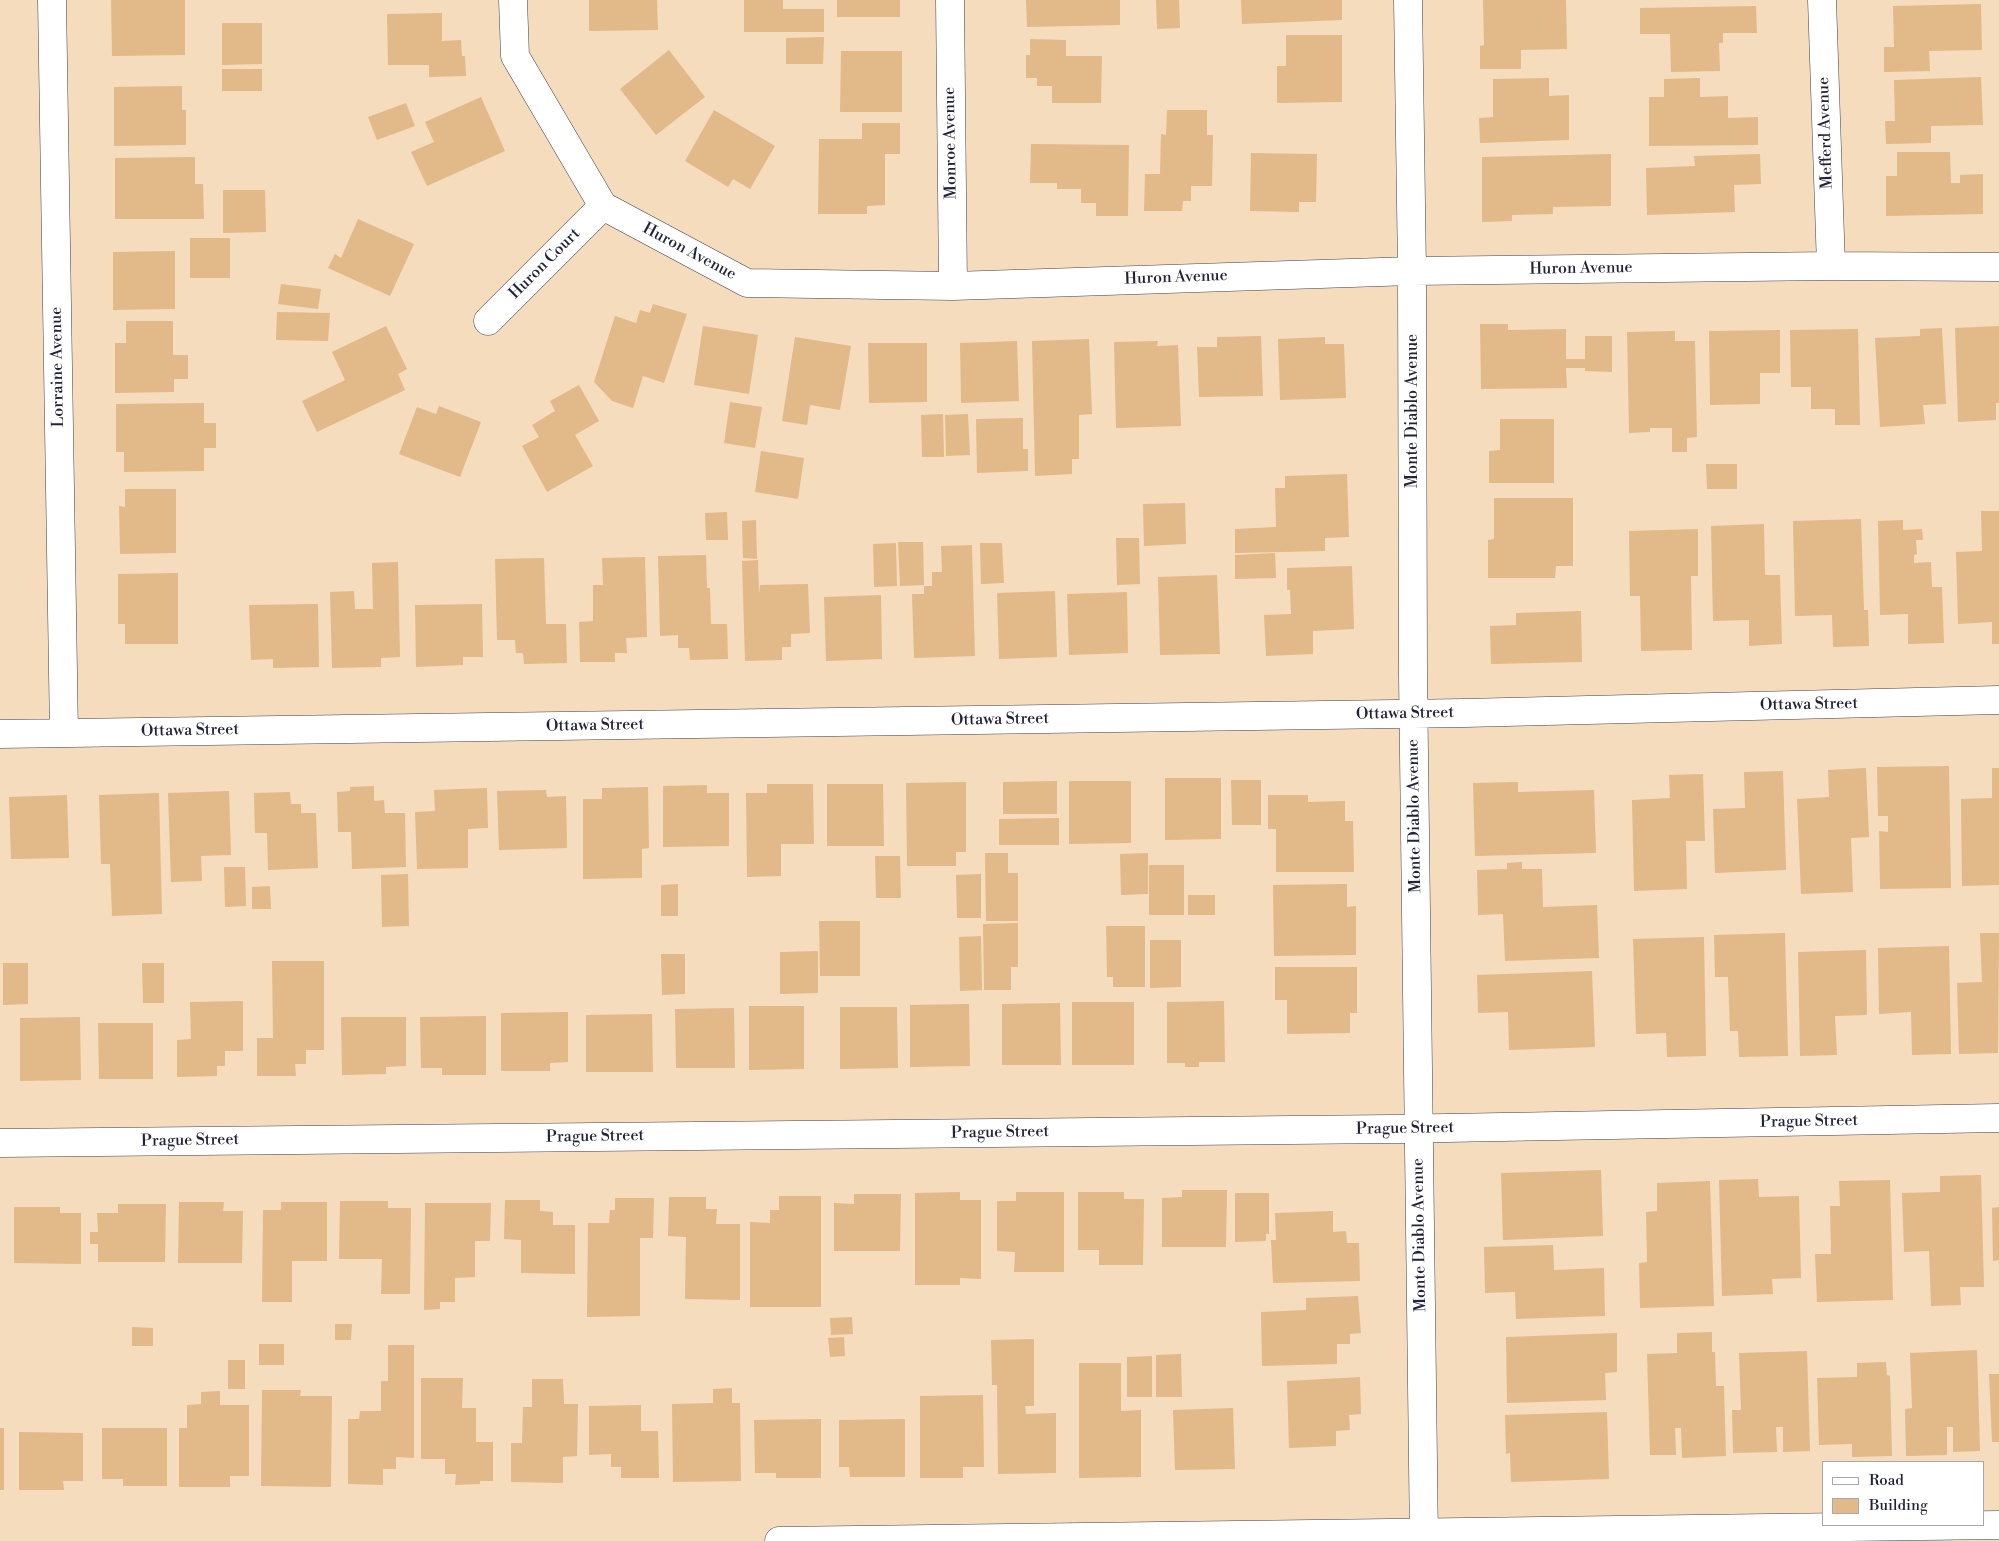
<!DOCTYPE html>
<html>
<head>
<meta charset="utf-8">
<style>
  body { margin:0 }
  #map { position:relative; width:1999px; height:1541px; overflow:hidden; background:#f4dcbd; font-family:"Libre Bodoni",serif }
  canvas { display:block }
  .legend { position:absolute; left:1822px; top:1461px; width:162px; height:65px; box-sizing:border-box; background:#fff; border:1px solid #a7a7b1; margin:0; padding:6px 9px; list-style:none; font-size:15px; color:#22223b }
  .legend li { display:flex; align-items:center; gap:10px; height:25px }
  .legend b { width:25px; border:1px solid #a7a7b1 }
</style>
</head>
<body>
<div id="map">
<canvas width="1999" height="1541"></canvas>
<ul class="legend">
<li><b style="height:6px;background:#fff"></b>Road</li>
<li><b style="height:14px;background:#e2b989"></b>Building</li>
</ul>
</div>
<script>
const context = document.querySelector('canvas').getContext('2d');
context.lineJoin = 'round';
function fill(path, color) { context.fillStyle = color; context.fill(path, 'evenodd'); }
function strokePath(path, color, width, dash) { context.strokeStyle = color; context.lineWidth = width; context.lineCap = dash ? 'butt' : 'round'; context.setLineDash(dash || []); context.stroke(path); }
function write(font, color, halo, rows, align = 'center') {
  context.font = font + ' "Libre Bodoni",serif'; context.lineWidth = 5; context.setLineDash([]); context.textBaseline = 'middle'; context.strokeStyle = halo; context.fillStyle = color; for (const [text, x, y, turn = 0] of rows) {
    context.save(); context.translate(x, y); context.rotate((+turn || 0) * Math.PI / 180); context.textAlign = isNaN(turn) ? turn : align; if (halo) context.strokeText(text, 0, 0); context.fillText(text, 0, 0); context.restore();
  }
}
const building = new Path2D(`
  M111,0H185V55L112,56Z
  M589,0H657L658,30L589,31Z
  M744,0H783V9H824V32H744Z
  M837,0H900V17H837Z
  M1026,0H1120V25L1027,27Z
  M1156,0H1179L1180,28L1157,29Z
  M1241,0H1342V20L1242,24Z
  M1483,0H1566L1567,49L1521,50V69H1480V46L1484,45Z
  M1981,4L1982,50L1929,51L1930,71L1884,72V47H1894L1893,6Z
  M1756,6L1757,33H1723V43H1719L1720,71L1671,72L1670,34H1640V8Z
  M442,13V41L461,40L462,56H465L466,76L429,77V65H388L387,14Z
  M222,23H262V64L222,65Z
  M1286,35H1342V102L1277,103V66H1286Z
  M824,37L823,64H786V38Z
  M1030,39L1066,40V56H1102L1101,103H1052V86H1037V78H1026V55H1030Z
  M669,50L705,97L656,135L620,89Z
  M841,51H902V112H840Z
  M222,69H262V91H222Z
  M1981,77L1983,125L1931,126V143L1886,144L1885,121H1895L1894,80Z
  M1549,78V96L1569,95V140L1480,143L1479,118L1493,117V79Z
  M1700,78V97L1728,96V118L1758,117V145L1649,146V97H1664V79Z
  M182,86V110H186V145L114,146V87Z
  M481,97L505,151L427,186L411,152L434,142L425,122Z
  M406,103L415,126L377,140L368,117Z
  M714,110L775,146L750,189L733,179L728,187L685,161Z
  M1167,110H1207V135H1213L1212,186H1191V201H1183L1182,211H1144L1145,174H1160L1161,134L1166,135Z
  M862,123H900V154H885V205L867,206V214H818L819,139H862Z
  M1031,144L1129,145L1128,216H1096V203H1081V189H1057V183H1030Z
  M1897,152H1950L1951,183H1960V175L1983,174V214L1886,216V176H1897Z
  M1251,153L1317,154L1316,202H1299V212L1250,211Z
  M1611,154V206L1553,207V214L1512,215V221L1482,222V157Z
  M1760,154L1761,184L1734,185L1735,212L1647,215L1646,168L1695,166L1694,156Z
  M195,157V184H203L204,219H115V158Z
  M223,190H265L266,232L223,233Z
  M358,219L414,244L390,296L328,268L335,254L341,258Z
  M190,238H230V278H190Z
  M175,251V309L113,310V252Z
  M281,284L321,289L318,309L278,304Z
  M653,304L687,314L664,383L643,376L633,408L612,401L594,382L615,316L636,323L640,310L650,313Z
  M277,312L330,313L328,341L276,340Z
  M126,321H173V355H188V379H174V392L115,393V343H126Z
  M1480,324H1508V330L1566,329V359H1585V336H1612V372L1585,371V368H1566L1567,388L1481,389Z
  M386,326L407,369L398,374L405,390L317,432L302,401L345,380L332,352Z
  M703,326L758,335L749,394L694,385Z
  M1999,326V403H1996V420L1958,422L1955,328Z
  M1942,328L1946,404L1923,405L1925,424L1880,427L1875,338L1920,336V329Z
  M1858,329L1860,425H1835V409H1811V387H1791L1790,330Z
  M1780,330V373H1760V404L1710,405L1709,331Z
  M1675,331V341H1695L1697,437L1687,438V452H1672V428H1650V432L1629,433L1627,332Z
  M1261,336L1263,396L1199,397L1197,347H1217V337Z
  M795,337L851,346L840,410L810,405L807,425L782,421Z
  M1325,337V344H1344L1346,398L1280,400L1278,339Z
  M1089,339L1092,414L1079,415V459H1072V474L1035,476L1032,341Z
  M1017,341L1019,401L961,403L960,343Z
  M1158,341L1157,346L1178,345L1181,426L1116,428L1114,342Z
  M868,343H927V402L869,403Z
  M579,385L599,421L575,435L593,466L547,492L522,446L539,437L532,425L555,411L550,401Z
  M730,402L762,407L755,448L724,443Z
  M204,403V423H216V448H204V471L124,472V452H116V404Z
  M439,406L481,422L460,477L399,454L417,407L436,414Z
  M943,414L944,457H922L921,415Z
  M968,414L970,455L946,456L945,415Z
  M1023,418V449H1028V471L977,473L976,419Z
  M1500,419H1554V483H1489V451L1500,450Z
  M761,451L804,458L798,499L755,492Z
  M1706,464H1737V489H1707Z
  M1347,474L1349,537L1325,538V551L1235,553V529L1276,527L1275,488H1285V476Z
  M125,489H176V553L120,554L119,506L125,507Z
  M1494,498H1573V566H1556L1555,578H1488V540L1494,539Z
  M1185,503L1186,544L1144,546L1143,504Z
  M1981,511H1999V644H1992V622L1958,624L1956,552L1982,551Z
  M727,512L728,540H706L705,513Z
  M1861,519L1864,610H1868L1869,646L1833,647L1832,615L1795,616L1793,521Z
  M756,520L757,559L743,558L742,521Z
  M1903,520V530L1922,529L1923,540H1916L1917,554L1914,555V563L1931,562L1932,587H1942L1944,643L1908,644V614L1880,615L1878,521Z
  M1764,524L1765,575H1780L1782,644L1749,646V620L1713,621L1711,526Z
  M1698,529V576H1691L1692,650L1641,651L1640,596H1630L1629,531Z
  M1116,538H1139L1140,584L1117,585Z
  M898,542H923L924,585L900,586Z
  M896,543L897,586L874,587L873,544Z
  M980,543H1002L1004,583L981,584Z
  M972,545L975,656L914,658L912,594H924V586H932V572H942L941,546Z
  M1275,553L1276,578L1235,579V555Z
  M706,555L707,588H710L711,624H727L728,659L690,660L689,648H678V635L660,636L658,556Z
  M645,557L647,637L626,638L627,653H615V662H580L579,622L593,621V585H603L602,558Z
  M544,558L546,624H566L567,663L524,664L523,653H516L515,640H497L495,559Z
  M758,560L759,594L760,585L808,584L810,633L791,634V647H782V660L745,661L742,561Z
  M398,562L400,657L381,658V667L332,668L330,592L354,591L355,609H373L372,563Z
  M1352,566L1354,629L1313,631V654L1266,656L1264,615L1291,614L1290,590H1287V568Z
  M178,573V644H125V624H118V574Z
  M1217,575L1220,654L1160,655L1158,577Z
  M1055,591L1057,657L999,659L997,593Z
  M1127,592L1128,653L1069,655L1067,594Z
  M881,595L882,659L826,661L824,597Z
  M318,604L319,667L273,668V659L251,660L249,605Z
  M482,604L483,657H463V665L416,667L415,605Z
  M1581,611L1582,662L1491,664L1490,626L1516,625V613Z
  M1949,766L1951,888L1880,889L1879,831L1888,832V816H1878L1877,767Z
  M1866,768L1869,837L1851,838L1853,892L1801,894L1797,799L1829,797L1828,770Z
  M1992,768H1999V885L1962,886L1961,799L1992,798Z
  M1783,771L1786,870L1715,873L1713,809L1745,808L1744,772Z
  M1703,774L1705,841H1686L1687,889L1634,891L1632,800L1670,798L1669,775Z
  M1165,778H1221V839L1165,840Z
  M1231,780H1261V825H1232Z
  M1057,781V814H1003V782Z
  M1069,781H1131V843L1069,844Z
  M966,782V852H956V866H907L906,783Z
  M1518,782V792L1594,790L1596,853L1475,856L1473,783Z
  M767,784H813L814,844H781V876L747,877L746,793H767Z
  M827,784H883L884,846H827Z
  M707,785V793H729V846L663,847V786Z
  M374,786V801L384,800L385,813H405L406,867L352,869L351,832H338L337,792L350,791V787Z
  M648,787L649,848L642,849V878L583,879V799H602V788Z
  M487,788L488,828L468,829V868L417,869L415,812L435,811L434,790Z
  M546,790L547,797L566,796L567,848L499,850L497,791Z
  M229,791L231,855L201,856L202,881L171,882L168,793Z
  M290,792L291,804H301V813H316L318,868L268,870L267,833H255L254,793Z
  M159,793L162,914L112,916L110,864H101L99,795Z
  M67,795L69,858L11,859L9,797Z
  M1268,795H1308V802L1345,801V821H1353L1354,872H1276V829H1268Z
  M1059,818V845H999V819Z
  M985,853H1008V873H1018V921H986Z
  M1148,853V894L1121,895L1120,854Z
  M875,856H900L901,898H876Z
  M1522,862V869H1542L1543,907L1597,905L1599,958L1505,961L1503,914L1478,915L1477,870L1507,869V863Z
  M1149,865H1184V915H1149Z
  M224,867H245L246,906L225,907Z
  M408,874L409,926L382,927L381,875Z
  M981,874V918H957L956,875Z
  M678,884V916H661V885Z
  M1347,884V907L1356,906V955L1274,956L1273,885Z
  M270,886L271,909H252V887Z
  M1188,895H1215V915H1188Z
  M819,921H860V976H820Z
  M1018,923V967H1011V990H984L983,924Z
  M1106,926H1145V987H1113V977H1107Z
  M1785,933L1788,1056L1739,1057L1738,1031H1730L1728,977H1715L1714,935Z
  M1980,933H1999L1998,1053L1959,1054L1957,983L1982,982Z
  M981,936L982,990L960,991L959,937Z
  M1704,937L1706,1056L1667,1057L1666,1033L1636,1034L1633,939Z
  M1150,940H1181V987L1150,988Z
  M1949,946L1951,1054L1912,1055L1911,1012L1879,1014L1878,948Z
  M1866,950L1867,1015L1835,1016L1837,1055L1800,1056L1798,952Z
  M818,951V993L780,994V952Z
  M661,954H685V994L662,995Z
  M272,961H324V1050H306V1064H295L296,1076H257V1038H273Z
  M3,963H28V1004L3,1005Z
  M142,963H164V1003H143Z
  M1275,967H1357V1013H1350V1033L1287,1034V1000H1275Z
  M1592,971L1595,1047L1509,1050L1508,1012L1478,1013L1477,975Z
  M243,1001V1051H225V1066H217V1076L177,1077V1040L191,1039L190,1002Z
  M1224,1001L1225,1062H1199V1067H1185V1063H1167V1002Z
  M1072,1002H1134V1065H1072Z
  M1060,1003L1061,1065H1002V1004Z
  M969,1004L970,1066L910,1067V1005Z
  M749,1006H804V1069L749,1070Z
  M840,1007H897L898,1068L840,1069Z
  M734,1008L735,1068H676L675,1009Z
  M568,1012V1062L550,1063V1071H501V1013Z
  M652,1014L653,1072H586V1015Z
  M486,1016V1075H442V1068H421L420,1017Z
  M80,1017L81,1080L20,1081V1018Z
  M341,1017H406V1066L386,1067V1074L342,1075Z
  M98,1023H153V1079H99Z
  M1601,1170L1603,1236L1503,1240L1501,1173Z
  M1981,1175L1984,1287H1960L1961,1305L1931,1306L1929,1251L1904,1252L1902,1193L1940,1192V1176Z
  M1758,1179L1759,1197L1799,1196L1801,1278L1772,1279L1773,1294L1722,1296L1719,1180Z
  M1890,1180L1893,1300L1817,1302L1815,1254H1831L1830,1206H1840L1839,1181Z
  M1710,1181L1714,1306L1640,1308L1639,1263L1647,1262L1646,1212L1657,1211V1183Z
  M1182,1190H1227L1226,1247H1162V1198L1182,1197Z
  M960,1192V1200H981V1279L960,1278V1285H915V1193Z
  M1016,1192H1064V1272H1014L1015,1252L997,1251V1201H1016Z
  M1078,1192H1124V1199H1144L1143,1265H1099V1250H1078Z
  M1235,1193H1269V1234H1266V1241L1235,1242Z
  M854,1194H901L900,1251H834V1203L854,1204Z
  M779,1196H821V1307H750V1222L770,1223V1210H779Z
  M669,1197H706V1209H717L716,1224H740V1300L685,1299L686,1237L668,1236Z
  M615,1198H654L653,1238H640V1316L587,1317L588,1223H609L610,1210H615Z
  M505,1200H540V1211L553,1212V1225H575V1274L521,1273V1240L504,1239Z
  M340,1201H388V1208H411L410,1294H381L382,1259H339Z
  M179,1202H224L223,1211H243L242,1263H178Z
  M281,1202H327V1261H292V1302H262L263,1210H281Z
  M425,1203H491L490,1241H475V1277L455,1278V1302H440V1309L424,1310Z
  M118,1204H166L165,1262H98V1244H90V1232H98L97,1213H118Z
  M14,1207H60V1213H81V1264L14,1263Z
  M1999,1207V1260L1993,1261L1992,1208Z
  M1333,1211V1232L1346,1231L1347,1243H1359L1360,1281L1273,1283L1271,1240H1276L1275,1213Z
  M1553,1245L1554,1270L1604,1268L1605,1316L1516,1319L1515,1292L1485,1293L1484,1247Z
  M1358,1296L1361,1333L1350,1334V1344H1337V1364L1262,1366L1261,1312L1306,1310V1298Z
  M852,1317L853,1334L831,1335L830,1318Z
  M335,1324H352L351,1340H335Z
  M132,1327L153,1328V1346H132Z
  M1712,1332V1352H1715L1716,1386H1724L1726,1456L1682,1458L1681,1428H1675L1676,1455H1650L1647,1354L1677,1353V1333Z
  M1617,1333V1372L1605,1373L1606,1400L1507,1403L1506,1337Z
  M844,1337L845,1356L830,1357L828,1338Z
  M1034,1339V1406H1025L1026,1414L1056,1413V1473L998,1474L997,1385H992L991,1340Z
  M259,1344H284V1365H259Z
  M388,1345H414V1458L396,1457V1469H383V1485L348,1484V1419H359L360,1411H381V1381H388Z
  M1977,1350L1980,1451L1953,1452V1427H1947V1455L1906,1456L1905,1409L1912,1408L1910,1353Z
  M1807,1351L1810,1451L1783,1452V1427H1776L1777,1452L1733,1453L1732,1410H1741L1739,1353Z
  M1181,1354L1182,1397H1156V1355Z
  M1152,1356V1397H1127V1357Z
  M228,1360H245V1389H228Z
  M1886,1362L1887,1375L1890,1376L1892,1456L1852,1457V1444L1819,1445L1817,1378L1857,1377V1363Z
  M1079,1363H1121V1411L1141,1410V1477L1079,1478Z
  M1989,1374H1999V1442H1992Z
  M1360,1377L1361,1414L1349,1415L1350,1430L1336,1431V1446L1289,1448L1287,1381Z
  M421,1378H463L462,1408H476V1442H493V1481H480V1484L455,1485L456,1474H445V1459H421Z
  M532,1379H563L564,1404H578L577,1456L563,1457V1483L511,1482V1443H522L523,1407H532Z
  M732,1388V1403H740L741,1481L673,1482L672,1404L713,1403V1389Z
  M262,1390H301L300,1396H332L331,1487L261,1486Z
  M220,1391V1405H249V1476H230V1487H179V1428H187V1405L201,1404V1392Z
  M983,1395L984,1467H963V1478H920V1396Z
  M641,1405V1431H658L659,1478H621V1467H611V1454L589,1455V1406Z
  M1233,1408L1235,1469L1175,1470L1173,1410Z
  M1607,1412L1609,1479L1511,1482L1510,1453L1506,1454L1505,1415Z
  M821,1419V1478H776V1473H755L754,1420Z
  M905,1419V1477H850L849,1467H839V1420Z
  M0,1428H4V1490H0Z
  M102,1428H167V1486H123V1479H102Z
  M19,1432L83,1433V1481H63L64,1490H19Z`);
const minor = new Path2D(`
  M52,0L64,733
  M513,0L515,56L603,206L747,283L953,286L1412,271L1831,266L1999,267
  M950,0L953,286
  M1408,0L1412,271L1413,676L1424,1541
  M1822,0L1831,266
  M488,321L603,206
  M0,734L1465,713L1999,700
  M0,1143L1391,1129L1999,1118
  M779,1541L1999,1525`);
const streetNames = [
  ["Mefferd Avenue",1826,133,-92],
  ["Monroe Avenue",951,143,-91],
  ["Huron Avenue",689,252,28],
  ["Huron Court",545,264,-45],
  ["Huron Avenue",1581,269,-1],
  ["Huron Avenue",1176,278,-2],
  ["Lorraine Avenue",58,367,-91],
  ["Monte Diablo Avenue",1413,411,-90],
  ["Ottawa Street",1809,705,-1],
  ["Ottawa Street",1405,714,-1],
  ["Ottawa Street",1000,720,-1],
  ["Ottawa Street",595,726,-1],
  ["Ottawa Street",190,731,-1],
  ["Monte Diablo Avenue",1415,816,-91],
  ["Prague Street",1809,1122,-1],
  ["Prague Street",1405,1129,-1],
  ["Prague Street",1000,1133,-1],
  ["Prague Street",595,1137,-1],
  ["Prague Street",190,1141,-1],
  ["Monte Diablo Avenue",1420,1235,-91]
];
fill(building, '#e2b989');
strokePath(minor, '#423e4e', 29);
strokePath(minor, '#fff', 28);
write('16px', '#22223b', '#fff', streetNames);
</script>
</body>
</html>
